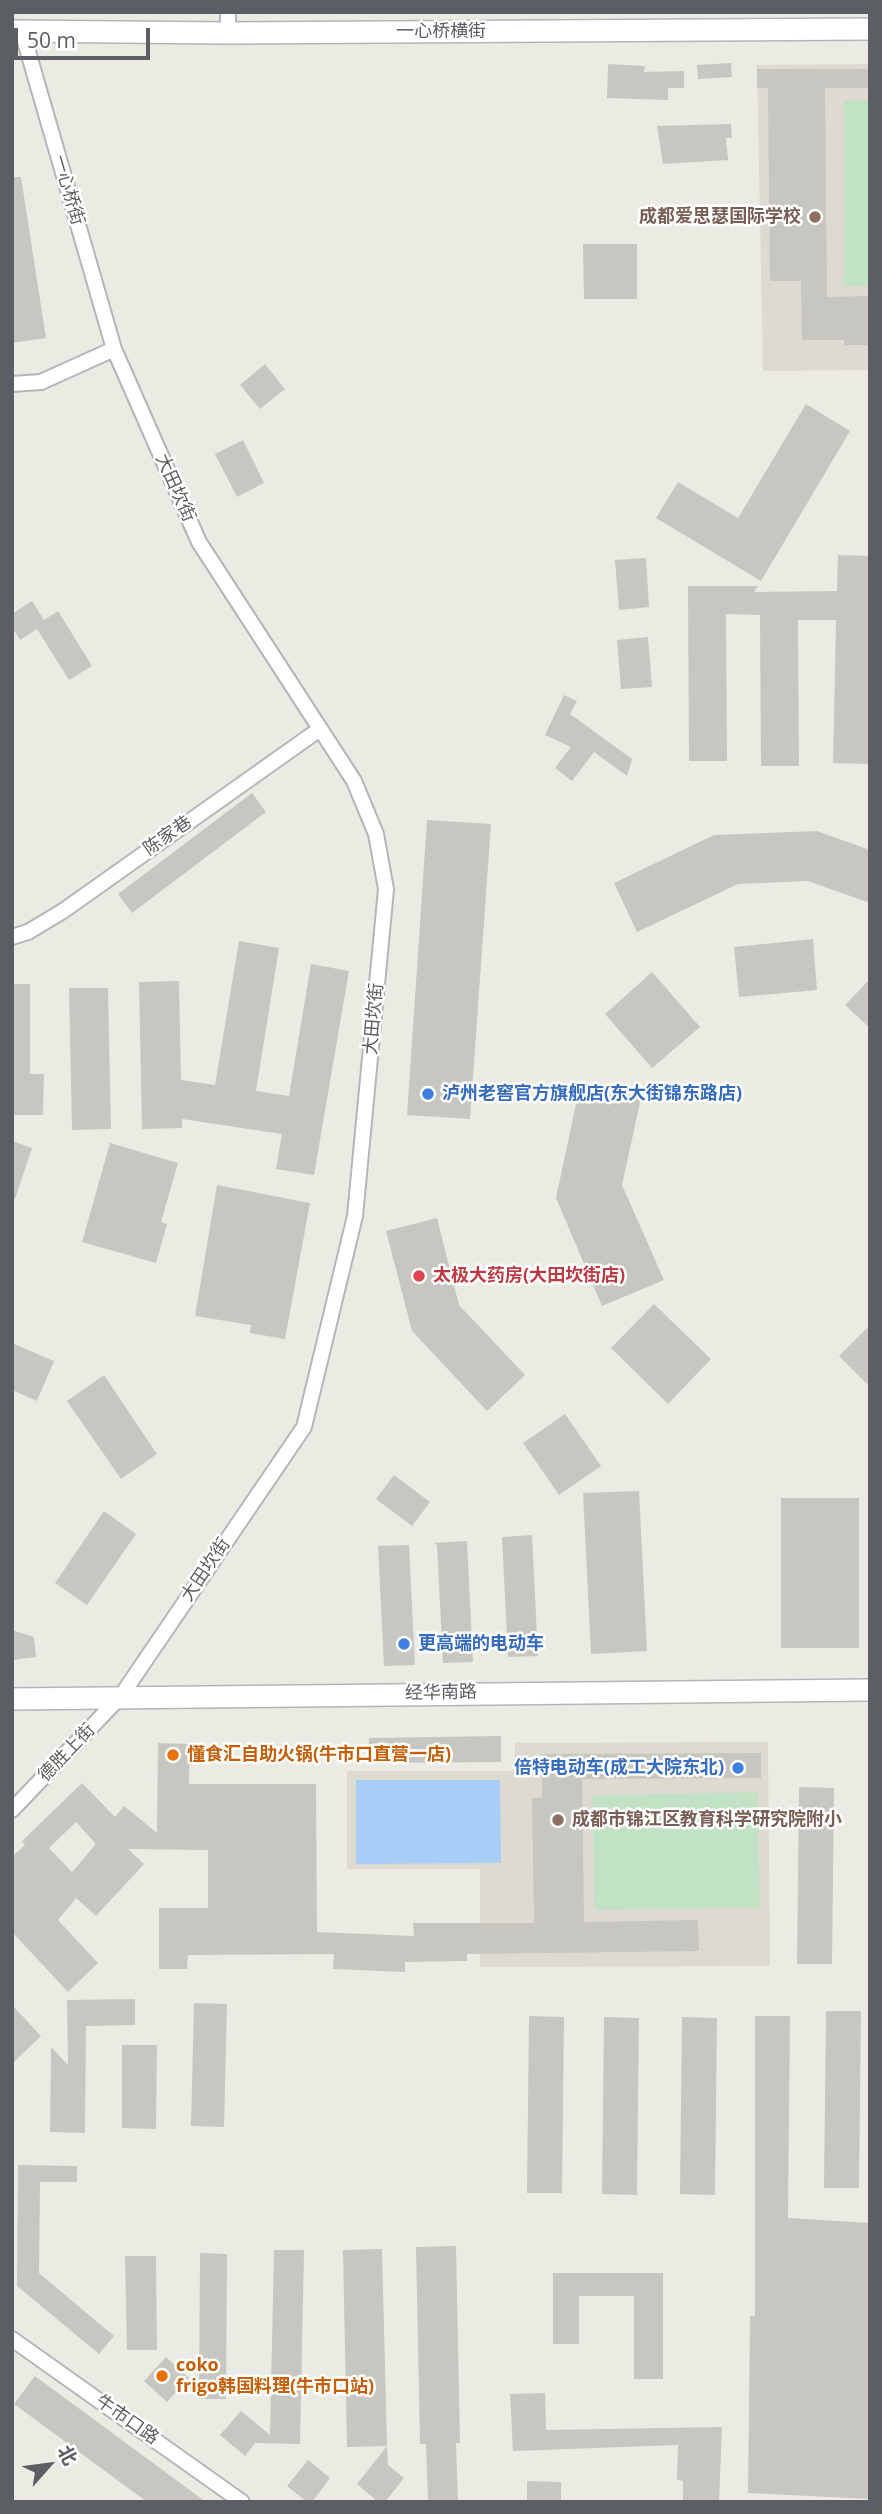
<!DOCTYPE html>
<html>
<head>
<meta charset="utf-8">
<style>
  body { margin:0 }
  #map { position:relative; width:882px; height:2514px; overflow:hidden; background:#ecebe3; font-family:"Open Sans","Noto Sans SC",sans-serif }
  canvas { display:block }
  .frame { position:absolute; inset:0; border:14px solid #5b5e62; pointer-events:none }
  .north { position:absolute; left:14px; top:2430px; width:70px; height:70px; -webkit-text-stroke:5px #fff; paint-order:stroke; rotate:62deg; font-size:19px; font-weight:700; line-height:28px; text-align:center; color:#5b5e62 }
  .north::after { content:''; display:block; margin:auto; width:24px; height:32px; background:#5b5e62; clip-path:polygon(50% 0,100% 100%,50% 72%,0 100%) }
  .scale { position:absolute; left:14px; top:28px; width:136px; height:32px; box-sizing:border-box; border:4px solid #5b5e62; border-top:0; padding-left:9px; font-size:21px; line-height:24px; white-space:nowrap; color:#5b5e62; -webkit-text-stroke:5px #fff; paint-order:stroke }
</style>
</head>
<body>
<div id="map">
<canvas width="882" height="2514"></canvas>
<div class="frame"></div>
<div class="north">北</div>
<div class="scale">50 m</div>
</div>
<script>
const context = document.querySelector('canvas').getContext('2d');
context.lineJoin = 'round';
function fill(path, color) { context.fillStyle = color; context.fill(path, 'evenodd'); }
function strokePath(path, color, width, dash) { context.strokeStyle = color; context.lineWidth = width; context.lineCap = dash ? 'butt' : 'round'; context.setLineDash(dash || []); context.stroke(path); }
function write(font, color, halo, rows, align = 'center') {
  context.font = font + ' "Open Sans","Noto Sans SC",sans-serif'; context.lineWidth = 5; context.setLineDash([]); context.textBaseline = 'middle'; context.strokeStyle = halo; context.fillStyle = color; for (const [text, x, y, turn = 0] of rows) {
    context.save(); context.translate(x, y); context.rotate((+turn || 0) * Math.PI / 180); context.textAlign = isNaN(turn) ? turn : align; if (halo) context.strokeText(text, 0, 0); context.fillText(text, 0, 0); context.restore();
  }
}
const education = new Path2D(`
  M870,64V370L763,371L757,65Z
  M768,1742L770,1966L480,1967V1869H347V1771H515V1743Z`);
const green = new Path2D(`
  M844,101H870V286H844Z
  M757,1792L760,1907L595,1910L592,1796Z`);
const water = new Path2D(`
  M356,1780H500L501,1863L356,1864Z`);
const building = new Path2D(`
  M731,63L732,77L698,79L697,65Z
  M608,64L645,66L644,72L684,71V88H668V100L607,98Z
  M757,69H870V88H825L827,297L870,296V345H844V340H802L801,281H770L768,88H757Z
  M731,124L732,138H726L728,160L663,164L657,126Z
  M12,177H21L46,338L12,343Z
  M583,244H637V299H584Z
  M265,364L285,389L260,409L240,385Z
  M806,404L850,431L761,581L656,518L678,482L738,518Z
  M243,440L264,483L237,497L215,454Z
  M838,555L870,556V764L833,763L836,620H798L799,766H761L760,615L726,614L727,761H689L688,586H758L754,592L837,591Z
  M646,558L649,607L619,610L615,560Z
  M32,601L44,620L58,611L92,666L69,680L37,629L20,640L12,627V614Z
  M648,637L652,687L621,689L617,640Z
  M564,695L577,701L570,714L632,759L627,776L594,752L572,781L555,768L571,747L545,735Z
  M252,793L266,812L132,913L118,894Z
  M427,820L491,824L470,1119L407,1115Z
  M817,831L870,850V903L808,881L738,884L637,932L614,883L714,835Z
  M813,939L817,990L739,997L734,947Z
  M239,941L279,948L256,1091L289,1096L311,964L349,971L314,1175L276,1169L282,1134L182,1119V1128L142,1129L139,982L179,981L181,1080L215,1085Z
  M652,972L700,1027L652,1068L605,1014Z
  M870,979V1028L845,1005Z
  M12,984H30V1074H44L43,1115H12Z
  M69,988H108L111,1129L72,1130Z
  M580,1085L641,1098L622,1185L664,1280L602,1306L556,1198Z
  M12,1141L32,1148L15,1199H12Z
  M110,1143L178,1163L161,1222L167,1224L156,1263L82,1242Z
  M217,1185L310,1203L285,1339L250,1333L251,1325L195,1316Z
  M437,1218L459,1305L525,1375L487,1411L412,1331L386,1231Z
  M654,1304L711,1359L668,1404L611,1348Z
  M870,1325V1387L839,1356Z
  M12,1343L54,1361L37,1401L12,1390Z
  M104,1375L157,1454L121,1479L67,1401Z
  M565,1414L601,1466L559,1495L523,1443Z
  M394,1475L430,1502L412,1526L376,1499Z
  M639,1491L647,1651L591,1654L583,1493Z
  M781,1498H859V1648H781Z
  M104,1511L136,1534L87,1605L55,1583Z
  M532,1535L538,1656L508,1657L502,1537Z
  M467,1541L473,1662L443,1663L437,1545L433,1543Z
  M409,1545L415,1665L384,1666L378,1546Z
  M12,1630L34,1637L36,1657L12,1660Z
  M501,1736V1762L369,1763V1738Z
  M158,1743L190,1744L189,1784H316L317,1932L414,1936L413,1923H534L532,1798H542V1754L761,1753V1778L582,1779L584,1922L698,1920L699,1951L467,1954V1961L405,1962V1972L333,1969L334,1954L188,1955L187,1969H159V1908H208V1850L128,1849L144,1864L96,1916L76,1898L58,1920L98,1963L68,1992L12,1932V1857L25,1845L22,1841L82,1783L115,1817L124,1806L157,1833ZM76,1822L96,1844L72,1872L49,1848Z
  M799,1787L834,1788L832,1964H797Z
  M135,1999V2025L86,2026L85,2133L50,2132L51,2047L68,2065L67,2000Z
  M194,2003L227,2004L224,2127L191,2126Z
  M12,2005L41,2036L12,2064Z
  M826,2011H861L859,2188H824Z
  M529,2016L564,2017L562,2193H527Z
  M755,2016H790L788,2218L870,2223V2499L748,2493L750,2316H755Z
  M604,2017L639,2018L637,2195L602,2194Z
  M682,2017L717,2018L715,2195L680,2194Z
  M122,2045H157L156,2129L122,2128Z
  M18,2165L77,2166V2182H40L39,2273L114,2336L99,2354L17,2286Z
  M456,2246L460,2443H456L458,2502H428L426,2444H420L416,2247Z
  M382,2249L387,2446L347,2447L343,2250Z
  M274,2250H304L300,2444L255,2443L245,2456L220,2435L241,2411L270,2435Z
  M200,2253L227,2254L226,2399H199Z
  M125,2256H156L157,2350H127Z
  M553,2273H663V2379H634V2296H579V2344H553Z
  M166,2357L189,2378L167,2402L144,2381Z
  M35,2376L206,2502H147L14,2404Z
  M545,2393L546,2430L722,2427L719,2502H683V2481L677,2480L678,2445L513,2451L510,2394Z
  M387,2446L388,2465L404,2478L385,2502H378L357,2484Z
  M308,2460L330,2478L312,2502H307L287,2486Z
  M527,2481L561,2482V2502H527Z`);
const street = new Path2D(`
  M228,12V33
  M12,384L41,382L114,349
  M12,937L28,932L63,911L320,729
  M12,1810L121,1696L304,1427L355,1216L386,889L376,834L354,781L199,542L114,349L22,31
  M12,2339L242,2502`);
const secondary = new Path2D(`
  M12,31L228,33L870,29
  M12,1699L870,1690`);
const markers = [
  [815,217,7,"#8d6e63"],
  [428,1094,7,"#3f7fe0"],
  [419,1276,7,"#e0444e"],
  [404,1644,7,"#3f7fe0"],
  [173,1755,7,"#e8710a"],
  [738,1768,7,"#3f7fe0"],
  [558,1820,7,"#8d6e63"],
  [162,2376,7,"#e8710a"]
];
const streetNames = [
  ["一心桥横街",441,32],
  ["一心桥街",68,190,74],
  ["大田坎街",175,488,66],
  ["陈家巷",168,836,-35],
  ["大田坎街",374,1019,-85],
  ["大田坎街",206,1570,-56],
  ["经华南路",441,1693,-1],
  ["德胜上街",67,1753,-46],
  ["牛市口路",127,2420,35]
];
const educationNames = [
  ["成都爱思瑟国际学校",801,217],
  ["成都市锦江区教育科学研究院附小",572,1820,"left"]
];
const shopNames = [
  ["泸州老窖官方旗舰店(东大街锦东路店)",442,1094],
  ["更高端的电动车",418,1644],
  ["倍特电动车(成工大院东北)",724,1768,"right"]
];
const healthNames = [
  ["太极大药房(大田坎街店)",433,1276]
];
const foodNames = [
  ["懂食汇自助火锅(牛市口直营一店)",187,1755],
  ["coko",176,2366],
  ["frigo韩国料理(牛市口站)",176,2387]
];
fill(education, '#dcdad1');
fill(green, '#c1e2c4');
fill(water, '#a8cef7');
fill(building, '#c8c6c0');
strokePath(street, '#b3b5b9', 18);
strokePath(secondary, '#b2b5b9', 24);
strokePath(street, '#fff', 14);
strokePath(secondary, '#fff', 21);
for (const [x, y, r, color] of markers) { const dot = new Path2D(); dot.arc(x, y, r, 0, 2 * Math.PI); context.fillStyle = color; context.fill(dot); strokePath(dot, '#fff', 2.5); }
write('18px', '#5b5e62', '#fff', streetNames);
write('bold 18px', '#785e54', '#fff', educationNames, 'right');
write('bold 18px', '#366cbe', '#fff', shopNames, 'left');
write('bold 18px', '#be3a42', '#fff', healthNames, 'left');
write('bold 18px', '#c56008', '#fff', foodNames, 'left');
</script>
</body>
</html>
